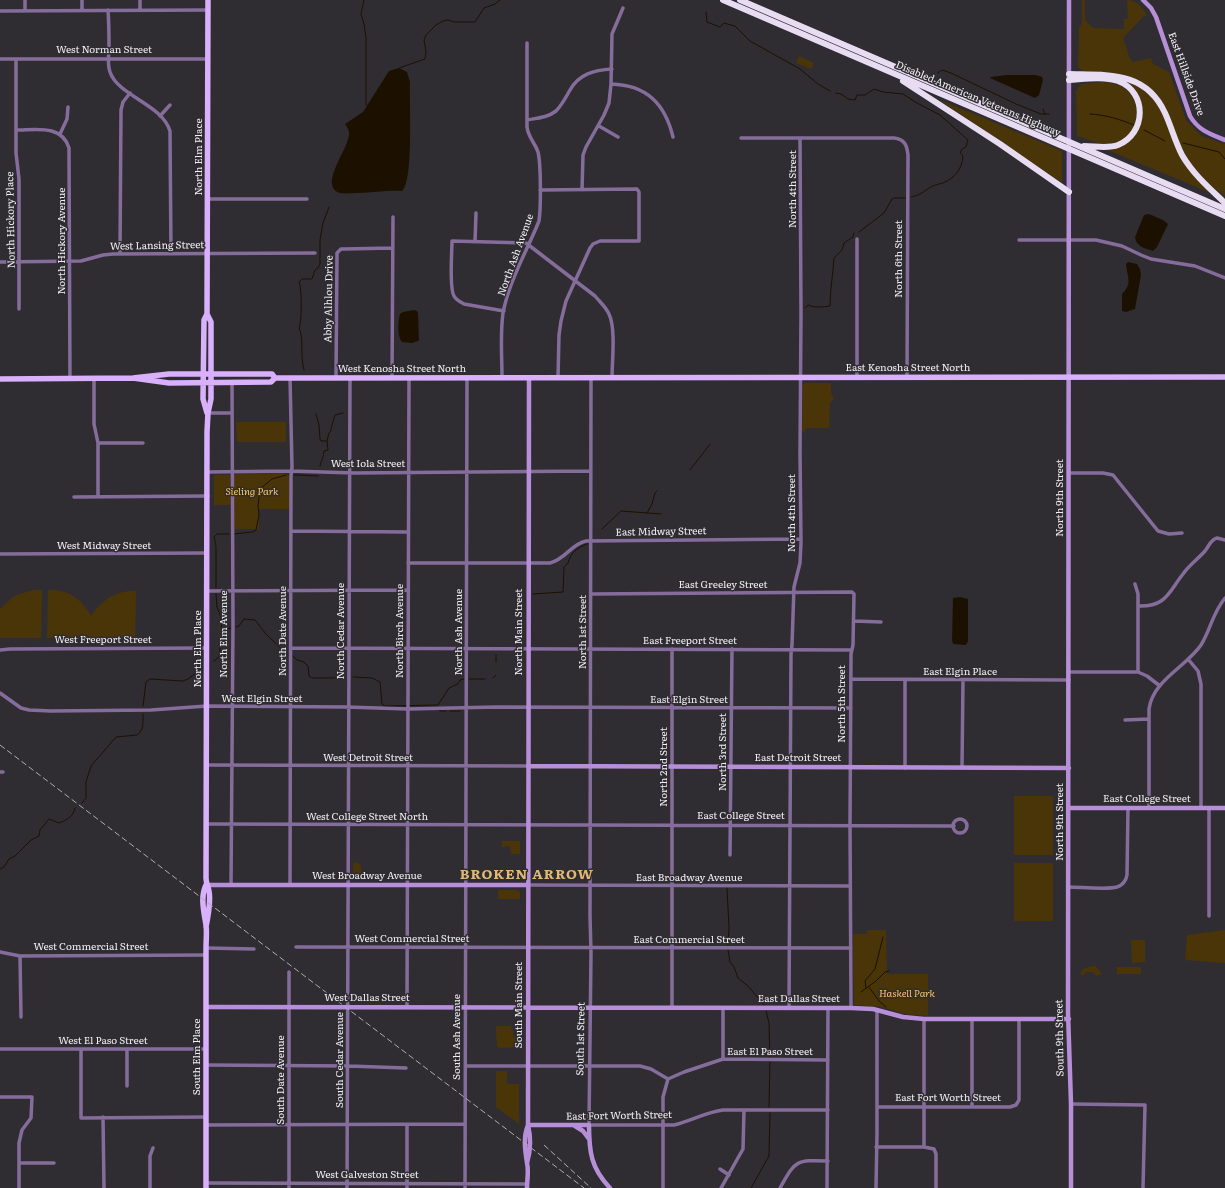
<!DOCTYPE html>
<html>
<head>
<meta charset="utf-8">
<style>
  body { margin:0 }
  canvas { display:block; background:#2f2c32 }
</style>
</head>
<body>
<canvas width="1225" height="1188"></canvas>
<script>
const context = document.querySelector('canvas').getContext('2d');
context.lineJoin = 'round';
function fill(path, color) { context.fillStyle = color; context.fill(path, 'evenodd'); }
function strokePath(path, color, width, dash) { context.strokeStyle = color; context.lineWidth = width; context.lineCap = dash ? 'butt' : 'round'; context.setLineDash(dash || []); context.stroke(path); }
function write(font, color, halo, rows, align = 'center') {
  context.font = font + ' Literata,serif'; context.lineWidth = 3; context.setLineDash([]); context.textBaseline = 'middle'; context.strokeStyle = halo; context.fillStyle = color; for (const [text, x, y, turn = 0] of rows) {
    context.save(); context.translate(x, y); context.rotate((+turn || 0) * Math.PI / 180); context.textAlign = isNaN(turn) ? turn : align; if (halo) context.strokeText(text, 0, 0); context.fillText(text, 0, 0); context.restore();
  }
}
const green = new Path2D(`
  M1082,0H1085V20L1093,28L1124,29V19H1128L1127,0C1137,0 1143,8 1147,16H1144L1123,38L1130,59L1133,62L1151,58L1153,64L1169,72L1186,120L1201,136L1225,144V196L1215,189L1191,165L1151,89C1129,72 1111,72 1083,72L1078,67L1079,27L1082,24Z
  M799,56L814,63L811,69L796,63Z
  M1114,77L1142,88L1157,103L1173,138L1211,193L1103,148L1132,139L1141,103Z
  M1101,82C1151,81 1146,147 1103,144C1095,143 1085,138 1077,136L1076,91L1081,84Z
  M938,99L1062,151V182L1056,179Z
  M805,383H831V393L834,399L830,403L829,428H806L805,430L806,432L802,431L803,384Z
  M236,422H286V442H237Z
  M284,473L289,476V509H259V529H234V475L238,474Z
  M214,475H230V505H214Z
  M33,590H42L41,638H0V609L14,596Z
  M48,590C68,589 82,599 91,616C102,600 116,590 136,591L135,640L47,638Z
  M1014,796H1053V855H1014Z
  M502,841H520V854H511L510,846L502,847Z
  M353,863H358L361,866V877H355L353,874Z
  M1014,863H1053V921H1014Z
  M499,890H517L520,892V899H498V891Z
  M867,930H886L887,974H928V1016L905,1014L882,1007L854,1005L853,934H867Z
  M1225,930V963L1185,960L1187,935Z
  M1131,940H1145V962L1132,963Z
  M1095,966L1100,971L1101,974L1096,976L1093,972H1086L1084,975H1080C1082,967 1088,967 1095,966Z
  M1117,967H1141V974H1117Z
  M496,1026H511V1029L513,1030V1037H519V1047L499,1048L497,1046Z
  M496,1071H507V1084H519V1124L496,1107Z`);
const water = new Path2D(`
  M399,68L407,72L410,82C409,101 414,181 402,191C387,190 373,193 359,193C354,193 345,194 340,193C317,185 351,147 349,132C349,130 346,126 345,124L363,112L389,71Z
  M1007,75H1036L1042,77L1043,80L1039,95L1035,98L990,78L991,77Z
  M1149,214L1163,220L1168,224L1157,247L1153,251C1145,248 1136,247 1135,237L1144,215Z
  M1128,262L1137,264L1140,269L1141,275L1135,309L1126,312L1122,311V294C1133,283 1127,277 1126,264Z
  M414,310L417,311L418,313L419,340L418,341L412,343L402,342C397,336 398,322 400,314L403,312Z
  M960,597L968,599V641L966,645L953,644L952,640L953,598Z`);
const stream = new Path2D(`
  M364,0L361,14L364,24L366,38V105H367
  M706,12L707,22L720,27L724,23L735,26L750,41L800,69L818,84L830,91
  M399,68L425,59L426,51L424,40L426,35L436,25L443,21L448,20L454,22H475L484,8L495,4L500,0
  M938,73L942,70L951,73L1016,104L1041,114H1049
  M836,93L841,94L848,99L855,100L857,95H865L874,89L883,92L903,94L917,103L940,115L968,140L966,147L962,149L960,153L963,156C962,169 955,178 943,183C939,184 934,185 931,187C924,191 919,196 911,197
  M1043,109L1045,114
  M1090,114C1106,115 1119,119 1134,125
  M1144,130L1165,141
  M1183,143L1219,152L1225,159
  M859,232L884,213L892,199L894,198H905
  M805,308L808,305C814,308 823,307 830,306C830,289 833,275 834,258L842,250L844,243L853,237L854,233
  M304,370C300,358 304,337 299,328C302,322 302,288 299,282L302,279H312L315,270L318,268L320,264V240L323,223L329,207
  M316,414L319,425L320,439L321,441H327L328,450L324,451C324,456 321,461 320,466
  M327,441L329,433L331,431C331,428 334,418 335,415L343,413
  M690,470L710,444
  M294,475L318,476
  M647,513L652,504L655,493L657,491
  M602,529L621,511L661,514
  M234,534L252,532L256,530L259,515L258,506L260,489L272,479L286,475
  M216,588V546L214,537L217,534H229
  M533,594L563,592L564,567L568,563C571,552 577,548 587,544
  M236,627L239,626L244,619L255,620L266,634L288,655
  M222,630L231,628
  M496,655V662
  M293,656L297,660L304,662L308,666L309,676L312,678H331L345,677
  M214,661L219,657L222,631L221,617L217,607L216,594
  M353,677L372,678L380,682L382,704L385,706L438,705L449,688L458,684L460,680L464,679
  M493,678L496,675
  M469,679H485
  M143,706L146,682L150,679L183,681L188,679L200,670
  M439,710L441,711H446
  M450,711H460
  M82,803L86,798V782L91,766L116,737L137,735C144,730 143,722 143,714
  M0,869L4,867L9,859L15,856L31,840L39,836L40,830L49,819L59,823C67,820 73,817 75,808
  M727,888L729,928L728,945
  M728,950L730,962L734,967L738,978L748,986L764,1005
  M869,987L879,1001L886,1007
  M866,988L865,981L875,969L883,937
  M861,992L876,981L885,972L889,971
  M766,1011L769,1023L770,1057
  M769,1107L770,1062
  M751,1188L769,1156L770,1113`);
const street = new Path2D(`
  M140,0V10
  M82,10V0
  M108,10C109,23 109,35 109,47C109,55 107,64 110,72C118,96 162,104 170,131L171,254
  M0,11L208,10
  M25,11V0
  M0,59H208
  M16,59V153L19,179V309
  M611,84C647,85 665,104 673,137
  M160,116L170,105
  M527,120C537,118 547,118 556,111C562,105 566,97 570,90C579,74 594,70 612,69
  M599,126L618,137
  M16,130C35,130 62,124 69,148L70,379
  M60,134L67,119L68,107
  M741,138H894C905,139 907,146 908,155L907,377
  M540,190L637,189L639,192V241H600L593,244L590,248L566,301L561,321L559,335L558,378
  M582,190L583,155L586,147L604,115L609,103L611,84L612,34L623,8
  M208,199H307
  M1019,240H1096L1122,246L1141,255L1151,259L1195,266L1225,278
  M475,242L476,213
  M120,254L121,110L123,102L130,93
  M0,262L81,261L103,255L113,254L315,253
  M504,311L464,304C460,302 456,300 454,296C449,288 452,252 452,241L526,243L595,296C600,302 606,307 609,314C616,329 612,361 612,378
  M857,377V239
  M290,378L292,467L291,476L290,885
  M336,378L337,253L341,249H344L392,248
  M392,378L393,217
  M502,378C502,357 500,334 503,313C509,281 527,251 539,221C541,208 541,164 538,152C535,143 528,137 527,127V43
  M591,378L590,916L591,953L589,1125H674C691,1121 706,1112 723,1110H828
  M94,379V424L98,443V496
  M208,413H232
  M98,443H143
  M208,472L291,471L354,473L590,471
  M1069,473H1103L1113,475L1158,531L1169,534L1182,533
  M74,497L208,496
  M291,531L408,532
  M0,554L207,553
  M408,563H550C566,559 571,544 586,541L801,539
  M1135,584L1138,594V672
  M207,591L408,590
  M591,594L852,592L854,594L853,645L851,654L850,825L851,1008
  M1138,606C1166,607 1168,593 1183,574C1189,565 1198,559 1205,551C1209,546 1211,539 1217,538L1225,540
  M854,621L881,622
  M291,648L851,650
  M0,650L10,649L207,648
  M1188,659L1198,671L1201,684V808
  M1069,672H1138L1147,676L1160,686
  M851,679L1069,680
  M0,693L21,708L29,710L51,711L151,710L207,706L346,707L408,709L496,707L851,708
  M1125,720L1149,719
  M207,765L528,766
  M962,767L963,680
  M905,768V680
  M0,772H3
  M1149,808V709C1153,680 1186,667 1201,645C1211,629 1212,614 1225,598
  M1209,808V916
  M953 826a7 7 0 1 1 14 0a7 7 0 1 1-14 0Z
  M206,824L954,826
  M730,855L732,649
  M231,885L233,624L232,383
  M528,885L850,886
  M1068,887C1080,887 1107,890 1117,887C1123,885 1126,881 1127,875L1128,808
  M296,947L851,948
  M206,948L254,949
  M0,952L20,956L206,955
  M20,956L21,1017
  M289,972V1188
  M407,1007L409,378
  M672,1008V649
  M723,1008V1059
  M789,1008L791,654L792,645L794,587L800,563L801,543L800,452L801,314L800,139
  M972,1019V1107
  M0,1049H206
  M81,1049V1118L206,1117
  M127,1049V1086
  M206,1065L349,1066L406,1068
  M466,1066H640L651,1069L668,1079L684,1072L723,1059L828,1060
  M0,1097H32L31,1118L22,1130L19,1143V1188
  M1071,1104L1145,1105L1143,1188
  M877,1107H1010L1016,1105L1019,1100V1019
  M103,1117L104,1188
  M206,1125L465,1124
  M876,1147H924L934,1149L936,1154V1188
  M924,1147V1019
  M20,1163H54
  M720,1169L729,1175
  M206,1183L527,1184
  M150,1188V1156L153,1148
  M347,1188L350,378
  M407,1188V1125
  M465,1188L467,378
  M663,1188V1097L668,1079
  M721,1188L743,1149L744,1110
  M780,1188C796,1160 795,1160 828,1161
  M827,1188L828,1008
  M876,1188L877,1133V1010`);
const secondary = new Path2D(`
  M1069,0L1068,1012L1071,1104V1188
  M1143,0L1151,8L1156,17L1190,116C1198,130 1210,134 1225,140
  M528,766L1069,768
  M1069,808H1225
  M206,885H528
  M207,1007L851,1008L873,1009L903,1017L924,1019H1069
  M528,1125H589C589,1152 591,1168 610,1188
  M575,1126L583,1131L589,1139
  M527,1163C531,1150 531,1138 528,1125L529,378
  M527,1188C527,1180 529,1171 527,1163C525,1150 523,1137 528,1125`);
const primary = new Path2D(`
  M207,314L204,320L203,399L207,413
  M133,378L169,383L271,382L275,378H290L1225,377
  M0,379L133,378L169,374H272L275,378
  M206,927C208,917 211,901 209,891C208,886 206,883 206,878L207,432L208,413L211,399V322L207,314L208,0
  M206,1188V948C206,940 207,933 206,925C204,912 200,897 206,885`);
const highway = new Path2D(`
  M723,0L1225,216
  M740,0L1225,209
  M1069,74C1108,75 1146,71 1165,113C1171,126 1175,141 1182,155C1193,174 1209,188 1225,203
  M1069,80C1085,79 1103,76 1118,81C1148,92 1146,134 1118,145C1108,149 1095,146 1084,146
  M903,81L1000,144L1069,192`);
const rail = new Path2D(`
  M0,745L584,1188
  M544,1145L591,1188`);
const streetNames = [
  ["West Norman Street",104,50],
  ["East Hillside Drive",1186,74,70],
  ["Disabled American Veterans Highway",978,99,23],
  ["North Elm Place",199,157,-90],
  ["North 4th Street",793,189,-90],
  ["North Hickory Place",11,220,-91],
  ["North Hickory Avenue",62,241,-90],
  ["West Lansing Street",157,246,-1],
  ["North Ash Avenue",516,255,-70],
  ["North 6th Street",899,259,-90],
  ["Abby Alhlou Drive",329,299,-89],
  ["East Kenosha Street North",908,368],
  ["West Kenosha Street North",402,369],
  ["West Iola Street",368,464],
  ["North 9th Street",1060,498,-90],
  ["North 4th Street",792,513,-90],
  ["East Midway Street",661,532,-1],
  ["West Midway Street",104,546],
  ["East Greeley Street",723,585],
  ["North Date Avenue",283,631,-90],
  ["North Cedar Avenue",341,631,-90],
  ["North Birch Avenue",400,631,-90],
  ["North Ash Avenue",459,632,-90],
  ["North Main Street",519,632,-90],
  ["North 1st Street",583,632,-90],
  ["North Elm Avenue",224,634,-90],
  ["West Freeport Street",103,640],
  ["East Freeport Street",690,641],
  ["North Elm Place",198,649,-90],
  ["East Elgin Place",960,672],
  ["West Elgin Street",262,699],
  ["East Elgin Street",689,700],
  ["North 5th Street",842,704,-90],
  ["North 3rd Street",723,752,-90],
  ["West Detroit Street",368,758],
  ["East Detroit Street",798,758],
  ["North 2nd Street",664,767,-90],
  ["East College Street",1147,799],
  ["East College Street",741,816],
  ["West College Street North",367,817],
  ["North 9th Street",1060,822,-90],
  ["West Broadway Avenue",367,876],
  ["East Broadway Avenue",689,878],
  ["West Commercial Street",412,939],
  ["East Commercial Street",689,940],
  ["West Commercial Street",91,947],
  ["West Dallas Street",367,998],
  ["East Dallas Street",799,999],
  ["South Main Street",519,1005,-90],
  ["South Ash Avenue",457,1037,-90],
  ["South 9th Street",1060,1038,-91],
  ["South 1st Street",581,1039,-89],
  ["West El Paso Street",103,1041],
  ["East El Paso Street",770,1052],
  ["South Elm Place",197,1057,-90],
  ["South Cedar Avenue",340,1060,-90],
  ["South Date Avenue",281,1080,-90],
  ["East Fort Worth Street",948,1098],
  ["East Fort Worth Street",619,1116,-1],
  ["West Galveston Street",367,1175]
];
const parkNames = [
  ["Sieling Park",252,492],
  ["Haskell Park",907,994]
];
const districtNames = [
  ["BROKEN ARROW",527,875]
];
fill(green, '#4a3509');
fill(water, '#1c1100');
strokePath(stream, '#1c1100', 1);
strokePath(street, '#856d9b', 3.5);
strokePath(secondary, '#b78fd9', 4.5);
strokePath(primary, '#d8b0fb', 5.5);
strokePath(highway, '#e7dcf2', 6);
strokePath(rail, '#afacb1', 1, [6, 3]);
write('10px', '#f2f0f4', '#2f2c32', streetNames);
write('italic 10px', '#fec761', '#2f2c32', parkNames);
context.letterSpacing = '1px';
write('bold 14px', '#e1b973', '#2f2c32', districtNames);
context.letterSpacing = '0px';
</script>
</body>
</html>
